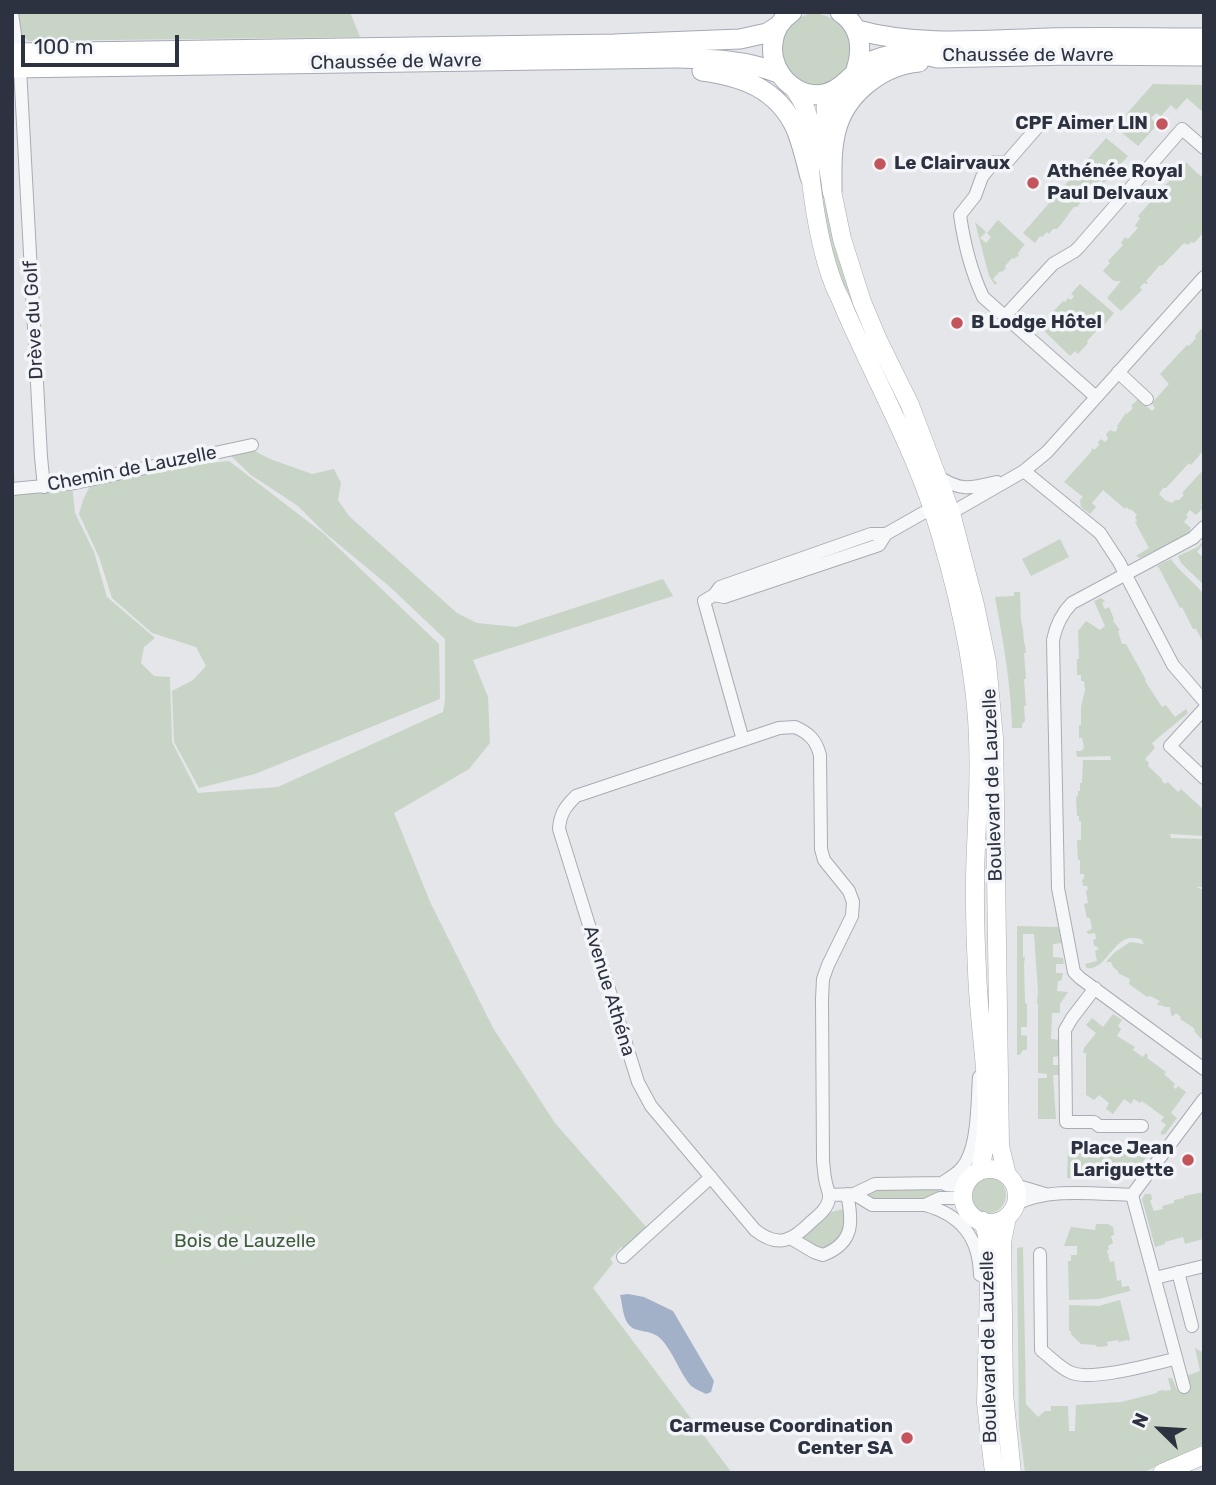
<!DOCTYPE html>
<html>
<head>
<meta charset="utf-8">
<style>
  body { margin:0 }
  #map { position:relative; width:1216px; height:1485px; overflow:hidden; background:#e4e6ea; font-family:Rubik,sans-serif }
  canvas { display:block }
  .frame { position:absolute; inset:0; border:14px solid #2d3241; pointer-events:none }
  .north { position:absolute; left:1125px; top:1394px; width:70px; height:70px; -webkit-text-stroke:5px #f3f5f8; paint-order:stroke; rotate:294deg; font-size:19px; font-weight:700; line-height:28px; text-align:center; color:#2d3241 }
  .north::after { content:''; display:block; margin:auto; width:24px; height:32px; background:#2d3241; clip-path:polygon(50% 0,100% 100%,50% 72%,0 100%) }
  .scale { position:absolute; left:21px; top:35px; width:158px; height:32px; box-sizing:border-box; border:4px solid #2d3241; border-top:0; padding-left:9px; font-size:21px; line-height:24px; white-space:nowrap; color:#2d3241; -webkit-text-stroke:5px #f3f5f8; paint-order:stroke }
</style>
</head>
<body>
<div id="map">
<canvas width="1216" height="1485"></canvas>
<div class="frame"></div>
<div class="north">N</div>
<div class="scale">100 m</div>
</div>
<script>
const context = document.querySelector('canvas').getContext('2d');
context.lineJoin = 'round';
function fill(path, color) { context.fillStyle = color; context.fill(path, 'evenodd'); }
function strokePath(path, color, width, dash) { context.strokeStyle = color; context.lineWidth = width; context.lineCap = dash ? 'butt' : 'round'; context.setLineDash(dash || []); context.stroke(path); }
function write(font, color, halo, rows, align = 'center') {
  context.font = font + ' Rubik,sans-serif'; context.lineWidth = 7; context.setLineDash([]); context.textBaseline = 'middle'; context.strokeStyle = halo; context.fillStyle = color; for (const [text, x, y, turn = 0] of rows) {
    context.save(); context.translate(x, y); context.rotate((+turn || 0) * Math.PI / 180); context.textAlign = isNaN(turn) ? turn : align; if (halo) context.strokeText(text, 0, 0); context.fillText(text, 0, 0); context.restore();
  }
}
const green = new Path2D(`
  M19,12H350L360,37L28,41L19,30Z
  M812,13C837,15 858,33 850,60C847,70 841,74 833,80C821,89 805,87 793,79C789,76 786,70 784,65C783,64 779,58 779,56C778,52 780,49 780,45C783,27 794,18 812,13Z
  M1153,84L1204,85V113L1187,98L1176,110L1171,105L1161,116L1156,113L1151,118L1157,125L1138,146L1115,127Z
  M821,124L877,352L917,443L908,424L886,391L853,321L827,242L816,183Z
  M1106,138L1128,156L1104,183L1100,180L1096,184L1094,185L1077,207H1074C1067,215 1064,222 1057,229H1053L1049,234L1047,232L1042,237L1040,236L1035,243L1023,233Z
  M1186,162L1197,173L1204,178V232L1194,243L1191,242L1188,245L1184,243L1162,266L1160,265L1146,281L1148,283L1147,284L1144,283L1140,287L1142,290L1121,311L1107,298L1121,281H1114L1103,271L1110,263L1108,261L1123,245L1121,243L1125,237L1128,239L1138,228L1135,226L1140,218L1138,216Z
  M998,220L1026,246L1024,245L1018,253L1019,255L1014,259L1012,258L1005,266L1006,268L1002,272L1000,271L993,279L997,283L995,285L989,276L975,222L986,232L980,238L986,243L991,237L987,233Z
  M1080,284L1114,313L1101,329L1099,328L1087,341L1088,343L1078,354L1075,351L1070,356L1039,326L1047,317L1049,319L1052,317L1054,319L1055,317L1051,314L1063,301L1065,302L1068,298L1071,300L1074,296L1071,294Z
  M1201,329L1204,331V450L1191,465L1189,463L1166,488H1163L1159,494L1165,500L1172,503L1175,500H1179L1184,495L1182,493L1204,469V501L1201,505L1204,507L1196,515L1190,510L1186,515L1188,517L1184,522L1191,528L1188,534L1140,558L1136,556L1149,548L1135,522L1137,521L1135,517L1137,515L1131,509L1130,510L1126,507L1125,509L1103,490L1092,503L1096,507L1090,514L1081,507L1080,500L1083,497L1064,482L1091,452L1092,448L1094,450L1099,445L1098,442L1101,439L1105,442L1108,439L1106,434L1110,430L1115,432L1118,428L1117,426L1126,413L1127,414L1133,408L1131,406L1138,399L1152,411L1155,408L1152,403L1169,384L1160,374L1187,345L1189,346L1196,338L1195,336Z
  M249,448L270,459L312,474L334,469L341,483L338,500L349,516L457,613L477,623L516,627L663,579L673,596L473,660L488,697L490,743L469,769L394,813L431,904L493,1028L555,1123L647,1228L625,1248L621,1247L610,1259L613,1263L593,1288L732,1473H12V492L72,485L75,513L94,552L107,597L155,638L144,647L141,663L154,676L170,677L172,742L198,793L278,787L443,712L445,701V639L389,586L325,533L298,506L251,475L229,454Z
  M12,449L15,483L229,461L323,533L439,644L440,699L255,774L199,788L174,742L172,691L193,680L206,666L196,647L152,633L112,598L99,557L79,514L83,500L92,482L12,486Z
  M1060,539L1069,557L1031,576L1022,559Z
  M1204,540V543L1197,552L1204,558V585L1181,563L1178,556L1198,547Z
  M1171,559C1180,573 1194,581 1204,595V644L1196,629H1193L1182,607L1180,608L1159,568L1157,566Z
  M1014,592H1020L1021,621L1023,629L1024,643L1025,644L1026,653H1024L1026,679H1024L1026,706H1024L1025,721L1022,724V728H1012C1011,684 1003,640 995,597L1014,596Z
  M1101,598L1105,601L1102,603L1105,609L1109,607L1114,619L1113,621L1120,630L1118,631L1122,644H1126L1146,680L1145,681L1162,707L1166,705L1175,717L1186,709L1188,713L1152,743L1155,748L1145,759L1149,763L1148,766L1162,779V781L1165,784L1168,782L1178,792L1181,789L1204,810L1202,812L1204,814V836L1170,834L1171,838L1204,839V887H1196L1204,890V1035L1201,1039L1195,1032L1194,1028L1180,1019L1181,1017L1176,1013L1173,1016L1171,1015L1170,1007H1165L1161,1005L1160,1006L1157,1004L1160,1001L1150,996L1147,997L1129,984L1130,979L1118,973V971L1113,967L1111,962H1106L1114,953L1130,942L1144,944L1141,939C1139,938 1131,938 1129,938C1111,943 1104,971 1087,968L1085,964L1097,961L1095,951L1099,949L1096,946H1094L1093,940L1096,939L1095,933L1089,934L1086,932L1092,929L1090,918H1087L1084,904L1088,903L1086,891L1088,889L1087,886H1083L1082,880L1084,878V874H1080V860H1078L1077,840H1081V821H1079V816H1077L1076,797L1078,796V791H1080V783H1082L1083,760H1111L1110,756L1077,757L1076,751H1081L1084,748L1082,738H1079V725H1081V707L1085,690L1084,681H1081V675H1077V659H1079L1078,631L1086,621L1100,630L1105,626L1094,601Z
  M1017,926L1058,927L1062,943L1053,944V957L1063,958L1064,964H1056V973H1063L1061,981H1058L1057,991L1068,992L1060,1004V1013H1052L1051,1039L1061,1040L1060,1056L1053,1057V1065H1060V1075H1053L1056,1119H1038V1078H1047V1074L1038,1073V1004H1037L1038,991L1034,934H1023V957H1025L1024,964L1025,1003L1027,1004V1027H1021V1035L1027,1036V1050H1023L1020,1055H1017Z
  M1113,1014L1122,1020L1118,1026L1121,1029L1117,1036L1135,1047L1133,1050L1143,1057L1146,1053L1148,1055L1147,1058L1166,1072L1164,1074L1175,1084L1173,1087L1176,1089L1178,1086L1186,1092L1171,1113L1177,1118L1165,1134L1161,1135V1132L1166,1125L1161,1121L1164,1117L1142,1101L1140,1103L1134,1099L1131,1104L1124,1099L1113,1114L1106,1109L1109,1103L1099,1095L1094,1100L1086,1095V1053H1083L1084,1048L1096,1033L1086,1025L1092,1018L1103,1027Z
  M1141,1144H1145L1152,1150L1130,1178H1067L1068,1148H1073V1145H1078L1079,1147L1096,1146L1097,1158L1102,1155V1152L1140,1149Z
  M970 1195a18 18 0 1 1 36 0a18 18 0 1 1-36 0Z
  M939,1189V1196L919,1201L874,1202L868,1196L869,1193L877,1190Z
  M1204,1192V1233H1202L1203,1239L1185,1244L1183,1237L1165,1242V1244L1155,1247L1142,1199L1145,1194H1151L1152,1199L1150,1201L1154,1211L1163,1209L1162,1206L1174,1203V1200L1184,1198V1196Z
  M843,1209C849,1219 845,1234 837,1241C833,1245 826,1247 821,1250L803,1240L802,1237L828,1213Z
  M1096,1224H1108L1113,1227L1114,1235L1111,1236L1113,1243L1108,1246L1109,1250H1107L1110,1262L1114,1261L1117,1281L1121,1280L1122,1287L1129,1286L1130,1291L1099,1299L1069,1300L1068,1261H1071V1255H1077V1246H1064L1071,1227L1095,1230Z
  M1023,1247L1026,1404L1038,1417L1045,1411H1051V1406H1068L1069,1431H1075L1076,1405L1121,1402L1157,1393L1158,1391L1164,1390L1165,1391L1171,1390L1168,1378H1172L1177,1390L1189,1384L1186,1376L1200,1371L1195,1348L1204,1353V1444L1142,1473H1025L1019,1425L1017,1248Z
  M1120,1300L1130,1339L1129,1341L1127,1340L1119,1342L1118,1340L1107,1342L1108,1346L1097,1347L1096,1345L1081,1344L1071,1334V1331H1069V1305L1099,1306Z`);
const water = new Path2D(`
  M628,1294L644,1297L673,1311L714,1381L711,1392L706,1394C702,1392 695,1389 691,1386C681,1375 672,1350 661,1339C651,1329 637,1333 630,1326C622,1318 623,1305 620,1295Z`);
const street = new Path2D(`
  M12,13L16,41L19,53
  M20,68L41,457L44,487
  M1041,123L1007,162H994L982,177L975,196L960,215C964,243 971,271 983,297L1096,397
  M1005,316L1053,264L1075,251L1079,247L1182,129L1204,148
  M1118,372L1147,399
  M1024,471L1100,533L1119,562L1173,665L1204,701
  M938,476C960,492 972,488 997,482
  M12,489L75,483L252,445
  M951,513L1024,471L1047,452L1204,277
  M1204,527L1193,538L1072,603C1061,614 1056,625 1053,640L1058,888L1074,972L1080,978L1204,1069
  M714,595L724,597L879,545L886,534L923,513L933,511
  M1204,709L1170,746L1204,778
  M795,727C809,733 816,740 820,755L821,849L824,860L849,891L853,902L852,916L828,965L823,979L822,999L823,1161C824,1168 824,1176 826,1183C827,1189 830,1193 829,1199C827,1209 819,1215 812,1221C793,1240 779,1249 755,1230L651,1106L638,1082L559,829C560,814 565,807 576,796L779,728Z
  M743,740L704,601L714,595L720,587L871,534H886
  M1095,988L1072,1018L1065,1030L1066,1122H1094L1099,1126H1142
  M942,1183C948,1179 955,1175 960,1170C979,1151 977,1103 979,1077
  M1015,1185L1045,1194
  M854,1194L872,1205H925L940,1198H957L964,1202
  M830,1195L854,1194L875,1184L942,1183C951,1188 959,1185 968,1181
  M1132,1195L1184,1387
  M1132,1195L1204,1099
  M925,1205C961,1215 979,1237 980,1275
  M1015,1205C1046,1187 1097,1194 1132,1195
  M792,1239L814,1252L823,1255C854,1243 853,1222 847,1194
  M1040,1254L1041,1350C1050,1357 1061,1369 1072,1373C1093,1381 1152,1364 1175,1359
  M623,1257L711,1177
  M1178,1272L1192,1326
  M1155,1278L1204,1266`);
const secondary = new Path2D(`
  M794,88C799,96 805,105 807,113C812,135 808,159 811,181C815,215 821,252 834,285C837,293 842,301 845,310C874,377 910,441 933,510C954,577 972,648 977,718C980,761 978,804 976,847C974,888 975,930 977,970C979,1041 996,1100 980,1171
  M837,89L826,105L825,128L826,155L832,191L842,239L862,302L878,340L910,405L951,513L975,605L987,662L994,738L1000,1146L1007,1175
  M963 1196a27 27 0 1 1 54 0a27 27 0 1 1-54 0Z
  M1007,1217L1002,1242L1004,1394L1012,1473
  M983,1221L987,1235L989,1288L986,1403L994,1473
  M1162,1473L1204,1455`);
const primary = new Path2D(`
  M792,12C782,19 774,30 773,43C768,76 805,108 836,89C850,81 857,67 874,60C893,52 918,52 937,58L1070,55L1204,56
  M840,12C861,26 863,48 856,70
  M857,30C919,47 984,40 1048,38C1100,37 1152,38 1204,38
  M12,53L614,44L740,39L767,33L778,26
  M12,68L676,58C710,59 746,60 778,73
  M702,71C742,76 778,89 796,129C802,144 806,161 810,177
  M832,191C832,171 831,151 836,131C845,94 882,65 919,62`);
const markers = [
  [1162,124,7,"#c4545c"],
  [880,164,7,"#c4545c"],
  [1033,183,7,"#c4545c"],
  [957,323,7,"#c4545c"],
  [1188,1160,7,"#c4545c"],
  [907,1438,7,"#c4545c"]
];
const streetNames = [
  ["Chaussée de Wavre",1028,56],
  ["Chaussée de Wavre",396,62,-1],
  ["Drève du Golf",34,320,-93],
  ["Chemin de Lauzelle",132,469,-11],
  ["Boulevard de Lauzelle",993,785,-92],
  ["Avenue Athéna",609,991,73],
  ["Boulevard de Lauzelle",989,1347,-91]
];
const poiNames = [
  ["CPF Aimer LlN",1148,124],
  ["Le Clairvaux",894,164,"left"],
  ["Athénée Royal",1047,172,"left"],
  ["Paul Delvaux",1047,194,"left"],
  ["B Lodge Hôtel",971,323,"left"],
  ["Place Jean",1174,1149],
  ["Lariguette",1174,1171],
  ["Carmeuse Coordination",893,1427],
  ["Center SA",893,1449]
];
const parkNames = [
  ["Bois de Lauzelle",245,1242]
];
fill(green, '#c8d4c5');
fill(water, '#a2b1c7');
strokePath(street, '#a9acb4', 14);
strokePath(secondary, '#a9acb4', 19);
strokePath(primary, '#a4a9b5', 21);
strokePath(street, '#f6f7f9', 12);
strokePath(secondary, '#fff', 18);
strokePath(primary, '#fff', 19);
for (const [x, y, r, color] of markers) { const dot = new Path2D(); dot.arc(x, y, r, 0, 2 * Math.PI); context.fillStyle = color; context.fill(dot); strokePath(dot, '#f3f5f8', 2.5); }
write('19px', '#2d3241', '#f3f5f8', streetNames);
write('bold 19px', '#2d3241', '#f3f5f8', poiNames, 'right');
write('19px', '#3f5c3b', '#f3f5f8', parkNames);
</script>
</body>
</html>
